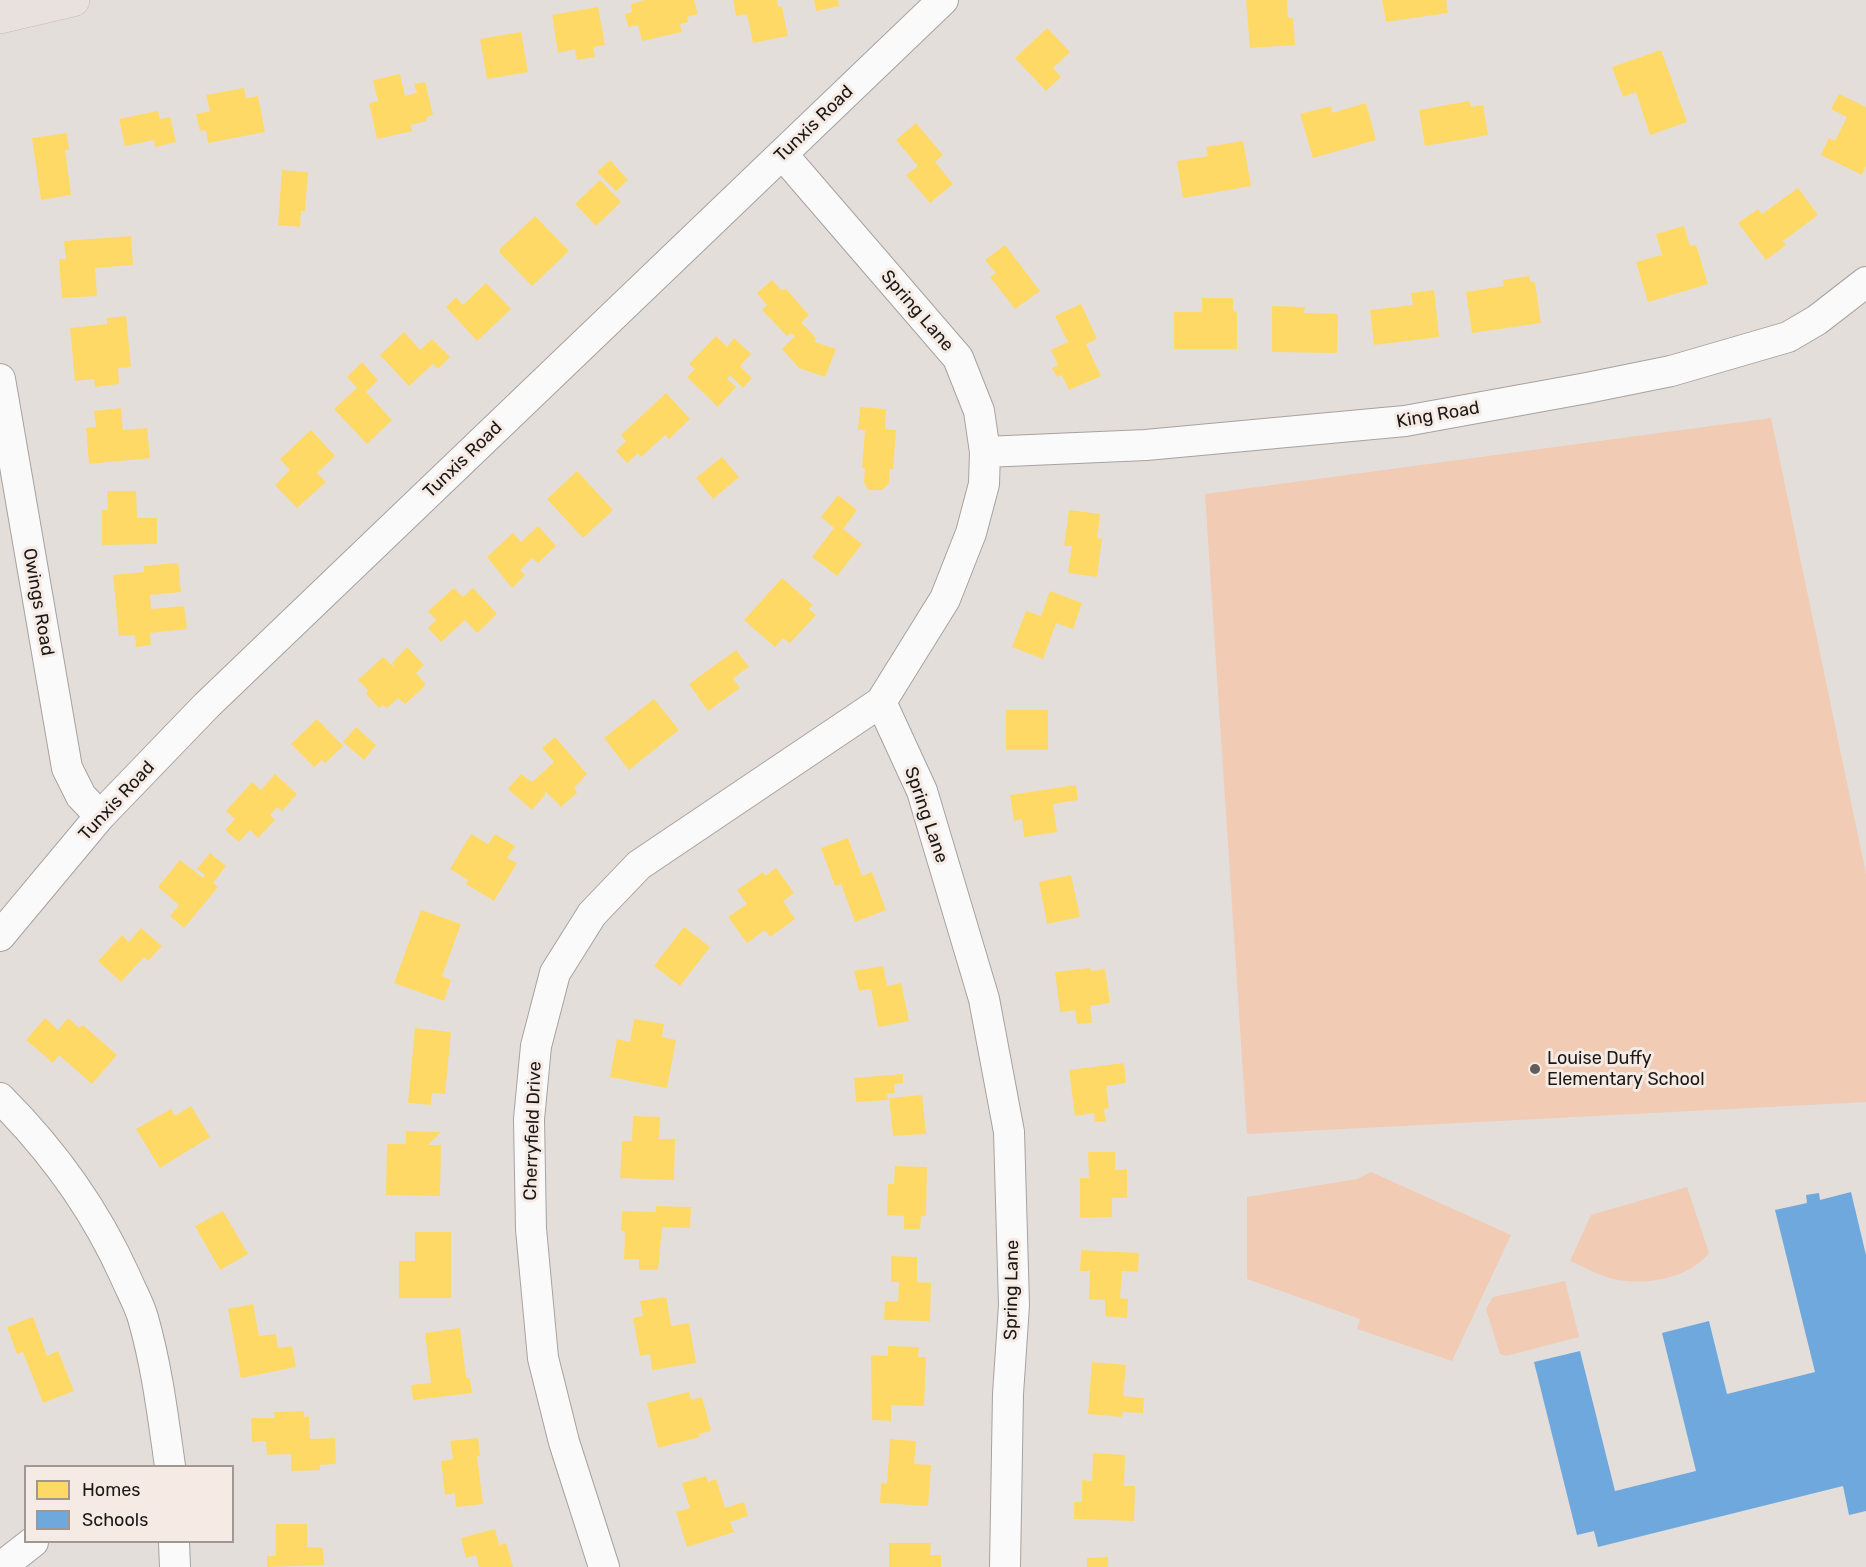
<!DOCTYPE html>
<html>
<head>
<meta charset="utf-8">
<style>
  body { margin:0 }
  #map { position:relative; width:1866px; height:1567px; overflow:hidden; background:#e4dedb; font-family:Rubik,sans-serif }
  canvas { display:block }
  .legend { position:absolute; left:24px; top:1465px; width:210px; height:78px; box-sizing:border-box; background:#f5ebe4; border:2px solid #9e9792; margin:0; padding:8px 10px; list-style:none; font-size:18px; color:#1c1816 }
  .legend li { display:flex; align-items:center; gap:12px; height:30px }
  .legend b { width:30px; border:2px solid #9e9792 }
</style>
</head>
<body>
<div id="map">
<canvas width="1866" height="1567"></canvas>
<ul class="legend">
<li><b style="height:16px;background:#ffd966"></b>Homes</li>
<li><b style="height:16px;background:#6fa8dc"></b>Schools</li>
</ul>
</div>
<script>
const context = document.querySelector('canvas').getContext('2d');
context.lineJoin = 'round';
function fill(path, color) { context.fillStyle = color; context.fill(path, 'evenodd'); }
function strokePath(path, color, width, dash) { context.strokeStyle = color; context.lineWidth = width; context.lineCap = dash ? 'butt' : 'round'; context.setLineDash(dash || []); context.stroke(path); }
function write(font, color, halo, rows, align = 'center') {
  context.font = font + ' Rubik,sans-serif'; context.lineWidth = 6; context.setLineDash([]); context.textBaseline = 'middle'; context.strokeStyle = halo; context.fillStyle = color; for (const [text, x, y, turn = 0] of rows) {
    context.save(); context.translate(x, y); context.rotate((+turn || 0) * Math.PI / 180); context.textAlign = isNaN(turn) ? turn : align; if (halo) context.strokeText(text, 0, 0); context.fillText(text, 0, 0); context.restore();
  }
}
const green = new Path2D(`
  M1771,418L1866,874V1102L1247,1134L1205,494Z
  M1371,1172L1511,1235L1452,1361L1357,1329L1360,1319L1247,1279V1197L1357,1179Z
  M1687,1187L1709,1253C1688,1279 1645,1286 1613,1279C1598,1275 1584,1267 1570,1261L1591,1215Z
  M1565,1281L1579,1337L1506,1356L1500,1354L1486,1309L1493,1297Z`);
const homes = new Path2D(`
  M645,0H694L698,14L687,17L688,22L680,24L682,32L642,41L638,25L628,27L625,14L632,12L631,4Z
  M733,0H777L778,6L782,7L788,36L753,43L747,14L736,16Z
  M814,0H838L839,6L816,11Z
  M1246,0H1287L1288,17L1293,19L1295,45L1250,48Z
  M1382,0H1446L1448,13L1386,22Z
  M598,7L605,45L593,47L595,57L577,60L575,49L558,53L552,15Z
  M1047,28L1070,52L1053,68L1061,77L1046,91L1015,58Z
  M521,32L528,72L487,79L480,39Z
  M1661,50L1687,122L1650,135L1636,92L1623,97L1612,67Z
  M400,74L405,96L417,93L414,84L425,82L433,115L428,116L426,121L411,125L412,131L377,139L369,103L378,101L373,80Z
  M244,88L246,98L258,96L265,132L208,143L206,130L200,131L196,114L210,111L206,95Z
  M1839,94L1866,107V166L1862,175L1821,155L1829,138L1835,141L1847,117L1831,109Z
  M1469,101L1471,107L1483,105L1488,135L1425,146L1419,110Z
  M1366,103L1376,140L1313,158L1300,114L1331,106L1332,113Z
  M158,111L160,119L170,117L176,142L155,147L154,140L125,146L119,119Z
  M916,123L943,155L935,162L953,184L930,203L906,175L918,166L896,140Z
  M67,133L69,150H65L71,195L41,200L32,138Z
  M1243,141L1251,186L1183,198L1177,161L1208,156L1206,147Z
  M610,160L628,180L616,191L597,172Z
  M282,170L308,172L305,211H301L300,227L278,225Z
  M600,180L621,202L596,226L575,204Z
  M1798,188L1818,215L1783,241L1786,245L1766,260L1738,223L1758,209L1762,214Z
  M535,216L569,251L532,286L500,253V249Z
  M1684,226L1690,246L1696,245L1708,284L1648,302L1636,262L1662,255L1656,234Z
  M131,236L133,265L95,268L97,296L62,298L59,259H66L64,241Z
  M1005,245L1040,291L1015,309L990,277L996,273L985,260Z
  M1529,276L1530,281L1535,283L1541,323L1472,333L1466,292L1504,286L1503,280Z
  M772,280L781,290L786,289L809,315L801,323L811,332L816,339L815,342L836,349L825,377L799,368L782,349L795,336L791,333L787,336L762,310L767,305L757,293Z
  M486,283L511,309L477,341L446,307L456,297L463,305Z
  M1434,290L1439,337L1374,345L1370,310L1413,305L1411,293Z
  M1202,298H1233V310L1237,313V349H1174V312H1202Z
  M1081,304L1097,339L1086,344L1101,376L1069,390L1062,375L1057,377L1052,368L1058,365L1051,350L1068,342L1055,316Z
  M1272,306L1305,307L1304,313L1338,314L1337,353L1272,352Z
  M126,316L131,367L118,368L119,384L95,387L94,379L75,381L70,328L107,324V318Z
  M404,332L420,350L432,339L450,357L438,369L433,364L409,386L380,355Z
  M716,336L727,347L734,338L751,354L740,366L752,378L743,388L730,375L727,379L736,387L718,407L687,377L695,369L689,364Z
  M362,362L378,380L366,392L392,420L367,444L334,409L357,388L347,377Z
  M666,393L690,419L669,439L665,435L641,457L638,453L627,463L616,451L626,441L621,435Z
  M860,407L886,409L885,429L896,430L893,469H890L889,483L882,490H868L864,482L865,468H862L865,430H858Z
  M121,408L123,430L147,428L150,458L89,464L86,428L96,427L94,411Z
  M311,430L335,456L317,473L326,482L297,508L275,485L290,470L280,459Z
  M722,457L739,477L713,499L696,478Z
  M577,471L613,510L583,538L547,499Z
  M107,491H136L137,518H157V544L102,545V510H108Z
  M838,495L857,510L843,529L862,544L837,576L812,557L834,528L821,517Z
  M1069,510L1100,514L1097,538L1102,539L1097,577L1068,573L1072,546H1064Z
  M538,526L556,546L538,563L532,558L520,570L525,575L512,588L487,557L513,533L521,542Z
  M178,563L181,592L150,595L151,609L184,606L187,629L150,633L151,645L136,647L135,635L119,636L113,575L144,572V566Z
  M782,578L813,605L809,609L816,615L790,643L783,638L775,647L744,620Z
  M454,588L463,597L473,588L497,614L477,633L465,620L441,642L428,628L436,620L428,611Z
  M1050,591L1082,603L1073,629L1056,623L1043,659L1012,647L1026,611L1041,616Z
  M407,647L424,665L416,673L425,683L424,687L405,704L398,698L387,708L383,705L379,708L366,694L368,690L358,680L383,657L395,668L392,663Z
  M736,650L749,667L733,678L740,688L708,711L689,684Z
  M654,699L679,730L629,770L604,738Z
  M1006,710H1048V750H1006Z
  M317,719L343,746L325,763L322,760L314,767L291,744Z
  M356,727L376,745L364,760L343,742Z
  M555,737L587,774L574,788L577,793L561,807L545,791V795L532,810L508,789L521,774L532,782L554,762L542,748Z
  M275,774L297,794L282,811L277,807L270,815L275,820L258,838L250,830L239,842L225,830L235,819L226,811L252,782L261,790Z
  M1076,785L1078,800L1053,804L1057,832L1024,837L1022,819L1014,821L1010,795Z
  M471,834L488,844L495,834L515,846L507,858L517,863L494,901L466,884L468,880L450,869Z
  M848,838L862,876L872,872L886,910L855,922L841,884L835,886L821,848Z
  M210,853L226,866L213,883L218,887L184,928L170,916L179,905L158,887L180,860L203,878L205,875L197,869Z
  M776,868L794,893L783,901L795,919L770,937L765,930L747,943L728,917L747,904L737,890L763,872L765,876Z
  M1071,875L1080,917L1047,924L1039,882Z
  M421,910L461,924L442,976L451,980L444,1001L394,983Z
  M684,927L710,947L680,986L654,966Z
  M141,928L162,946L148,961L144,957L121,982L98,961L122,935L129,942Z
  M883,966L887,986L901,983L909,1021L878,1027L871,989L859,991L854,971Z
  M1089,968L1092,971L1105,969L1110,1003L1090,1006L1092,1023L1077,1024L1075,1010L1060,1012L1055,972Z
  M45,1018L58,1030L68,1018L79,1028L83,1025L117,1055L92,1084L59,1055L53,1063L26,1040Z
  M634,1019L664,1024L662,1037L676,1040L667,1088L610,1077L617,1039L630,1042Z
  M415,1028L451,1032L445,1094L432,1093L431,1105L408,1103Z
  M1124,1063L1126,1083L1106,1086L1109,1108L1104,1109L1106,1121L1095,1122L1094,1113L1075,1116L1069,1070Z
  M903,1074V1083L894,1084L895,1093L887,1094L888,1100L856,1102L854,1078Z
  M922,1095L926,1134L893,1136L889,1098Z
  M191,1106L210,1137L160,1168L136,1129L171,1109L175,1116Z
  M633,1116L660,1117L659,1139H675L674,1180L620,1178L622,1141H632Z
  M406,1131L441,1132L428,1145H441L440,1196L386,1195L387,1144H406Z
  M1088,1152H1115V1170L1127,1169V1198H1112V1217L1080,1218V1178H1089Z
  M895,1166L927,1167L926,1216H921L920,1229H904V1216L887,1215L888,1184H894Z
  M656,1206L691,1207L690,1228L662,1227L658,1270H639V1259H624L625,1231H621L622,1211L656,1212Z
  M223,1211L248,1254L220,1270L195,1226Z
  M415,1232H451V1298H399V1261H415Z
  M1081,1250L1139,1253L1138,1272L1122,1271L1120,1298L1128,1299L1127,1318L1105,1316V1300L1089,1299L1090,1271H1080Z
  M891,1256L917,1257V1282L931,1283L930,1321L884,1320L885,1301L898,1302L899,1282H891Z
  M666,1297L671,1326L689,1323L696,1363L652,1370L650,1354L640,1356L633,1318L643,1316L640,1301Z
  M253,1304L259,1336L276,1334L278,1348L292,1346L296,1367L241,1378L228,1309Z
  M33,1317L47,1356L58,1351L74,1391L43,1403L23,1352L17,1354L7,1327Z
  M460,1328L466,1377L470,1379L472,1393L413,1400L411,1385L431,1383L425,1333Z
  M888,1346L919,1347L918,1357H926L924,1406L891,1405V1421L872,1420L871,1355L888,1356Z
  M1092,1362L1126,1365L1123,1396L1144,1398L1143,1413L1123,1412L1122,1417L1088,1414Z
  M689,1392L691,1400L702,1397L711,1431L699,1434L700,1437L658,1448L647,1403Z
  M304,1411V1417L309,1416L310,1439L335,1438L336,1464L320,1465V1470L291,1471V1454L267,1455L266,1441L252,1442L251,1418H275L274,1412Z
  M478,1438L480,1456H477L483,1504L456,1507L455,1493L445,1495L441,1461L453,1459L450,1441Z
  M890,1439L916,1441L914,1464L931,1465L928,1506L880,1503L881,1483L887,1484Z
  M1093,1453L1125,1455L1124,1486H1135L1134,1521L1074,1519V1502H1082V1480L1092,1481Z
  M706,1476L708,1482L716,1479L725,1508L744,1502L748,1516L730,1522L734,1532L687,1547L676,1512L690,1508L682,1483Z
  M276,1524H307V1547L323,1548L324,1565L267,1567V1556H276Z
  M495,1529L499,1545L506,1543L513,1567H479L476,1555L466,1558L461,1538Z
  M889,1543H931L930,1555H941V1567H889Z
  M1108,1557V1567H1087V1558Z`);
const schools = new Path2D(`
  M1851,1192L1866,1255V1511L1849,1515L1843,1486L1598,1547L1594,1531L1577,1535L1534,1362L1580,1351L1615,1491L1696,1471L1662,1333L1709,1321L1727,1394L1815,1372L1775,1210L1807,1203L1806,1195L1819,1193L1820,1200Z`);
const minor = new Path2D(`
  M0,379L67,768L81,796L100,816
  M985,452L1146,445L1405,421L1587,388L1671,371L1788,337L1817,320L1866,282
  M881,702L922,791L984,999L1009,1132L1014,1305L1008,1394L1005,1567
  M0,936L100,816L207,705L943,0
  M0,1098C52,1150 95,1209 125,1276C131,1290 139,1304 143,1318C157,1367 163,1417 170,1466
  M174,1542L175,1567
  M1,1567L33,1542
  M604,1567L564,1442L543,1358L531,1229L529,1119L536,1046L555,973L592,914L639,865L881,702L945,599L971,533L984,484L985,452L979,411L958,358L783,155`);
const major = new Path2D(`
  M0,17L73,0`);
const markers = [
  [1535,1069,6,"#625d5b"]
];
const streetNames = [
  ["Tunxis Road",814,124,-44],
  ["Spring Lane",917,311,49],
  ["King Road",1438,415,-10],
  ["Tunxis Road",463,460,-44],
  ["Owings Road",38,602,80],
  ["Tunxis Road",117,801,-47],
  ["Spring Lane",926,815,71],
  ["Cherryfield Drive",533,1131,-88],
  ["Spring Lane",1012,1290,-89]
];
const poiNames = [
  ["Louise Duffy",1547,1059],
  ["Elementary School",1547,1080]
];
fill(green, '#f1cbb3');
fill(homes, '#ffd966');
fill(schools, '#6fa8dc');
strokePath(minor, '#a6a2a0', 32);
strokePath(major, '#bfbcbb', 34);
strokePath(minor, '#fbfafa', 30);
strokePath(major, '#e9e1dd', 33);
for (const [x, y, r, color] of markers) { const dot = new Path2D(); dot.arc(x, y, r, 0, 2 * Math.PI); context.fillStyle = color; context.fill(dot); strokePath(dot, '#f5ebe4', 2); }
write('18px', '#1c1816', '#f5ebe4', streetNames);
write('18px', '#1c1816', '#f5ebe4', poiNames, 'left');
</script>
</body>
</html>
